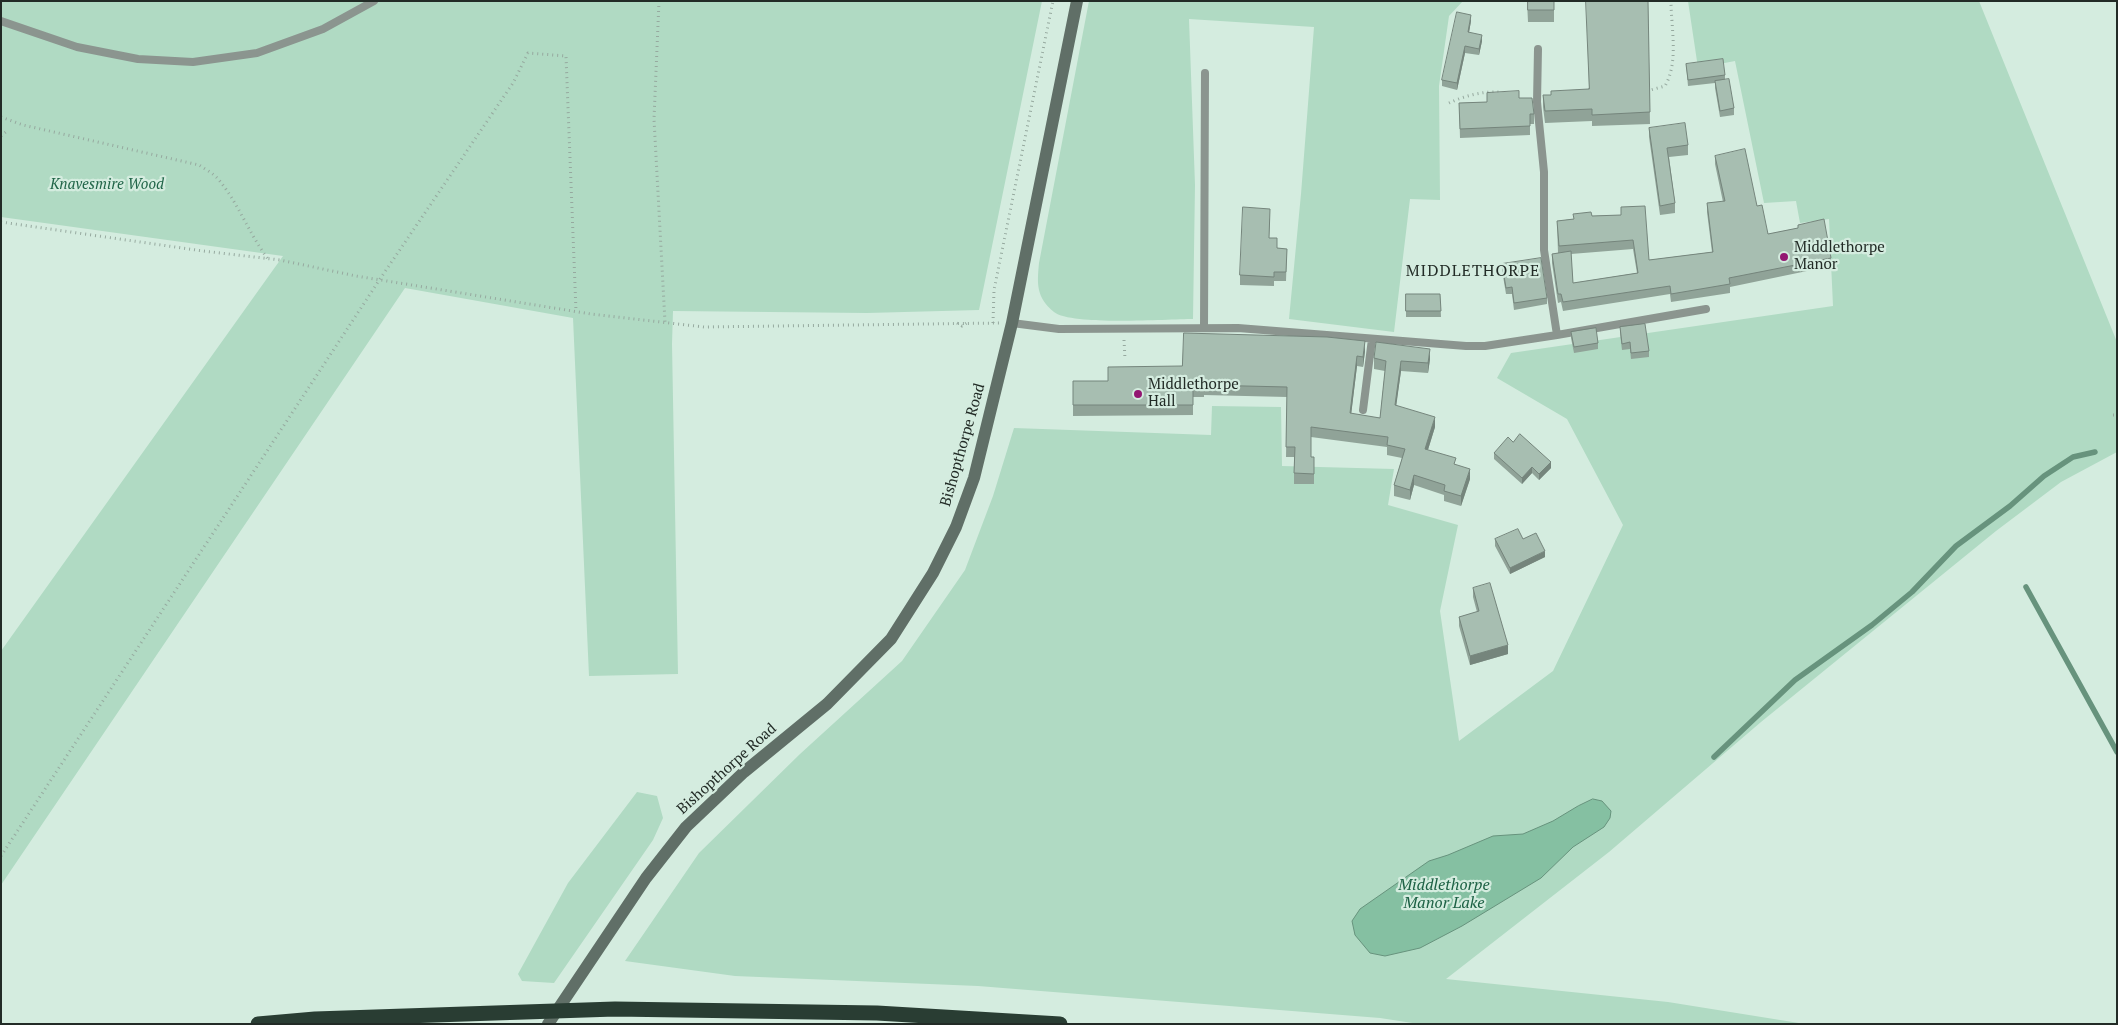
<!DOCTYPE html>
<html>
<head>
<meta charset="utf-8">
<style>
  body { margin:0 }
  #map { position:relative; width:2118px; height:1025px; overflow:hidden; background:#d4ecdf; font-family:"PT Serif",serif }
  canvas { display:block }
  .frame { position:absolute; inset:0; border:2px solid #222b26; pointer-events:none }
</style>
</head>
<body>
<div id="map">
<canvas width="2118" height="1025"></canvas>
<div class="frame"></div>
</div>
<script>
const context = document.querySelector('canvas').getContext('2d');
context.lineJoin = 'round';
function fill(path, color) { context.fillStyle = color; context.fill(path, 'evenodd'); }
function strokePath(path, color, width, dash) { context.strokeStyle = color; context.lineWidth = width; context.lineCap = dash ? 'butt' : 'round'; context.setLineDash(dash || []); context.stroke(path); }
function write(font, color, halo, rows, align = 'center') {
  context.font = font + ' "PT Serif",serif'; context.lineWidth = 4.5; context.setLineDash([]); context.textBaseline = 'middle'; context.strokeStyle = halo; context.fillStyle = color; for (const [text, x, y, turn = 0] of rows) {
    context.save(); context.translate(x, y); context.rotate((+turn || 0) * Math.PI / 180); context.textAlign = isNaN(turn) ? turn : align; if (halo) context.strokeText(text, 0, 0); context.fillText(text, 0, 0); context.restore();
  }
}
const green = new Path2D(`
  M1,1H1042L979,310L867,313L673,311L672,344L678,674L589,676L573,318L405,288L1,885V651L283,256L1,217Z
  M1089,1H1463L1449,16L1439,86L1440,200L1410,199L1394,332L1289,319L1301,194L1314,27L1189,19L1195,185L1193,319C1166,319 1072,326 1054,312C1036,297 1037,284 1039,263Z
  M1688,1H1979L2117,342V452L2061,482L1996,531L1761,722L1609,852L1446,979L1668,1002L1805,1024H1419L1380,1018L978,986L735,976L625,961L699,853L800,754L902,661L965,570L993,496L1014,428L1211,435L1212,406L1281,407L1282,466L1394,469L1388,505L1458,525L1440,611L1459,741L1553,671L1623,525L1567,419L1497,378L1511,353L1833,306L1829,219L1800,223L1796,201L1764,203L1735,61L1698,68Z
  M637,792L657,796L663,818L653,840L554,983L522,981L518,974L568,883Z`);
const water = new Path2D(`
  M1593,799L1602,801L1611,811L1610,818L1604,827L1573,847L1541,878L1462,926L1420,948L1385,956L1370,953L1355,935L1352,921L1360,909L1429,861L1448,855L1493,836L1523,834L1553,821L1578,806Z`);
const stream = new Path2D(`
  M2026,587L2117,752
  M1714,757L1795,680L1872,625L1912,592L1956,546L2010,506L2044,476L2073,457L2095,452`);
const path = new Path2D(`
  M659,1L654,119L665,322
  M1647,91L1665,86C1679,62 1671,28 1671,1
  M1449,103C1464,96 1483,91 1499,92
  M1,117L23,125L199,165C205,169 213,173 218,179C238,202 249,234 268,259
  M1,136L8,130
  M1,222L203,251L280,260L356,276L591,314L704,327L999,323
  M957,323L962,326L968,322
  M993,323L994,290L1053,1
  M1124,340L1125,359
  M2113,415H2117
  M1,856L380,279L513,83L528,53L566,56L576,311`);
const lane = new Path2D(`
  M1,21L77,47L138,59L193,62L257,53L323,29L374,1
  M1538,49L1537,102L1544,172V250L1557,335
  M1012,323L1059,329L1238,328L1466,346H1485L1557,335L1706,309
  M1204,328L1205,73
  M1363,410L1372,339`);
const secondary = new Path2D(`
  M548,1024L646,878L686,827L744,772L827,704L891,639L933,573L956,527L974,478L1012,323L1077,1`);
const highway = new Path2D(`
  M258,1024L315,1019L615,1009L877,1013L1060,1024`);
const wall = new Path2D(`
  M1527,1H1554V22H1528Z
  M1648,1L1650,124L1592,126V121L1545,123L1543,107V95H1551L1588,89Z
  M1471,21L1469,32L1482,41L1479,55L1465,53L1457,90L1442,86V80Z
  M1686,64L1725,75V80L1734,108V115L1720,117L1715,88V83L1688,86Z
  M1519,98L1534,114V124H1530V135L1460,138L1459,103L1487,102Z
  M1649,128L1688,145V155L1669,157L1675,203V213L1660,215L1649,137Z
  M1715,156L1757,206L1768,234L1798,228V225L1831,258V266L1730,287V293L1671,302L1670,294L1563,311L1561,302L1558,303L1552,263V254L1558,253L1557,221L1573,219L1592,216L1621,215V207L1649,260L1712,252L1707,212V203L1723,202L1715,164ZM1633,249L1637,273L1573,283L1571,254Z
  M1270,218L1269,238L1277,248L1287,249L1286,281H1274V286L1240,285V275Z
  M1502,264L1547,298V304L1514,310L1512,294H1506L1502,270Z
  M1406,294H1440L1441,317H1406Z
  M1620,327L1649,351V357L1631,359L1630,349L1622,350L1620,333Z
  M1571,332L1598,343V349L1574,353L1571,338Z
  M1365,351L1363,367L1357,366L1351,414L1380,418L1385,371L1374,369V358L1430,359L1428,373L1401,371L1396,405L1435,427L1428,450L1456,465L1470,479L1461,506L1444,501V495L1414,485L1410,500L1394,496V485L1402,458L1387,455V447L1311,437V457H1314V484H1294V457H1286L1287,397L1204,395V397H1193V415L1073,416V381H1108L1182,366Z
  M1513,442L1551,468L1539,480L1532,473L1522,484L1494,459V453Z
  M1495,539L1545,557L1510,574L1495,546Z
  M1473,588L1508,654L1470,665L1459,626V617L1477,612L1473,597Z`);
const shadedWall = new Path2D(`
  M1471,15V21L1468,38V32Z
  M1482,35V41L1479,55V49Z
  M1465,46V53L1457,90V83Z
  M1365,341V351L1363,367V357Z
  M1430,349V359L1428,373V363Z
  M1357,356V366L1350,424V413Z
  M1401,361V371L1395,415V405Z
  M1435,417V427L1425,459V449Z
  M1551,462V468L1539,480V474Z
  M1532,467V473L1522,484V478Z
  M1470,469V479L1461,506V496Z
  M1414,475V485L1410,500V490Z
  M1545,551V557L1510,574V568Z
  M1508,645V654L1470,665V656Z`);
const building = new Path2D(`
  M1528,1H1554V10H1528Z
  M1586,1H1648L1650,112L1592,115V109L1545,111L1543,95H1551V91L1589,89Z
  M1457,12L1471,15L1468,32L1482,35L1479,49L1465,46L1457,83L1442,80Z
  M1723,59L1725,75L1688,80L1686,64Z
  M1729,79L1734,108L1720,111L1715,81Z
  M1519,91V98H1532L1534,114H1530V126L1460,129L1459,103L1487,102V93Z
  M1685,123L1688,145L1667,148L1675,203L1660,206L1649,128Z
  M1745,149L1757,206L1762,205L1768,234L1798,228V225L1824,219L1831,258L1729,278L1730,284L1671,294L1670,286L1563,302L1561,294H1558L1552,254L1571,251L1573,283L1638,273L1633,240L1559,246L1557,221L1574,219L1573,214L1591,212L1592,216L1621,215V207L1645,206L1649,260L1713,252L1707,203L1725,201L1715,156Z
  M1243,207L1270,209L1269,238H1277V248L1287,249L1286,272H1274V277L1240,275Z
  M1541,258L1547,298L1514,303L1512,287L1506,288L1502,264Z
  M1406,294H1440L1441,311H1406Z
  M1645,324L1649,351L1631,353L1630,342L1622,344L1620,327Z
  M1596,328L1598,343L1574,347L1571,332Z
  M1184,333L1327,337L1365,341L1363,357L1357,356L1350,413L1380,418L1386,361L1374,358L1376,342L1430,349L1428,363L1401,361L1395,405L1435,417L1425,449L1456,458L1454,464L1470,469L1461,496L1444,491L1445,485L1414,475L1410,490L1394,485L1405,449L1387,445L1388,437L1311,427V457H1314V474L1294,473L1295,447H1286L1287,387L1204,385V386H1193V405H1073V381H1108V367L1182,366Z
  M1520,434L1551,462L1539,474L1532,467L1522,478L1494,453L1508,437L1513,442Z
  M1518,529L1523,539L1536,533L1545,551L1510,568L1495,539Z
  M1490,583L1508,645L1470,656L1459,617L1479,611L1473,588Z`);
const markers = [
  [1784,257,5,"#931772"],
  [1138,394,5,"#931772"]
];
const parkNames = [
  ["Knavesmire Wood",107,185]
];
const poiNames = [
  ["Middlethorpe",1794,248],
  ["Manor",1794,265],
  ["Middlethorpe",1148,385],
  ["Hall",1148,402]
];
const streetNames = [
  ["Bishopthorpe Road",963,445,-74],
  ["Bishopthorpe Road",727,769,-42]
];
const neighbourhoodNames = [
  ["MIDDLETHORPE",1473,271]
];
const waterNames = [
  ["Middlethorpe",1444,885],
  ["Manor Lake",1444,903]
];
fill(green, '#b0dac3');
fill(water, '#85c0a2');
strokePath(water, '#67937d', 1);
strokePath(stream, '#67937d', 5.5);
strokePath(path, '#96a99f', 3, [1, 4]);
strokePath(lane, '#8b958f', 8);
strokePath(secondary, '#606f67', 12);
strokePath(highway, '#293d33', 15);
fill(wall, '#90a398');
fill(shadedWall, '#75857c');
fill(building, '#a7beb1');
strokePath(building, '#75857c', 1);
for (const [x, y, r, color] of markers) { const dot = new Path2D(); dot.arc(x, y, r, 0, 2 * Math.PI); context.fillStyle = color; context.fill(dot); strokePath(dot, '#d4ecdf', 2); }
write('italic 15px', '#206548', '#d4ecdf', parkNames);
write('15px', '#222b26', '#d4ecdf', poiNames, 'left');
write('15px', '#222b26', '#d4ecdf', streetNames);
context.letterSpacing = '1px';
write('16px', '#222b26', '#d4ecdf', neighbourhoodNames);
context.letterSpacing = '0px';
write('italic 16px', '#1c6144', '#d4ecdf', waterNames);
</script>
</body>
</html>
